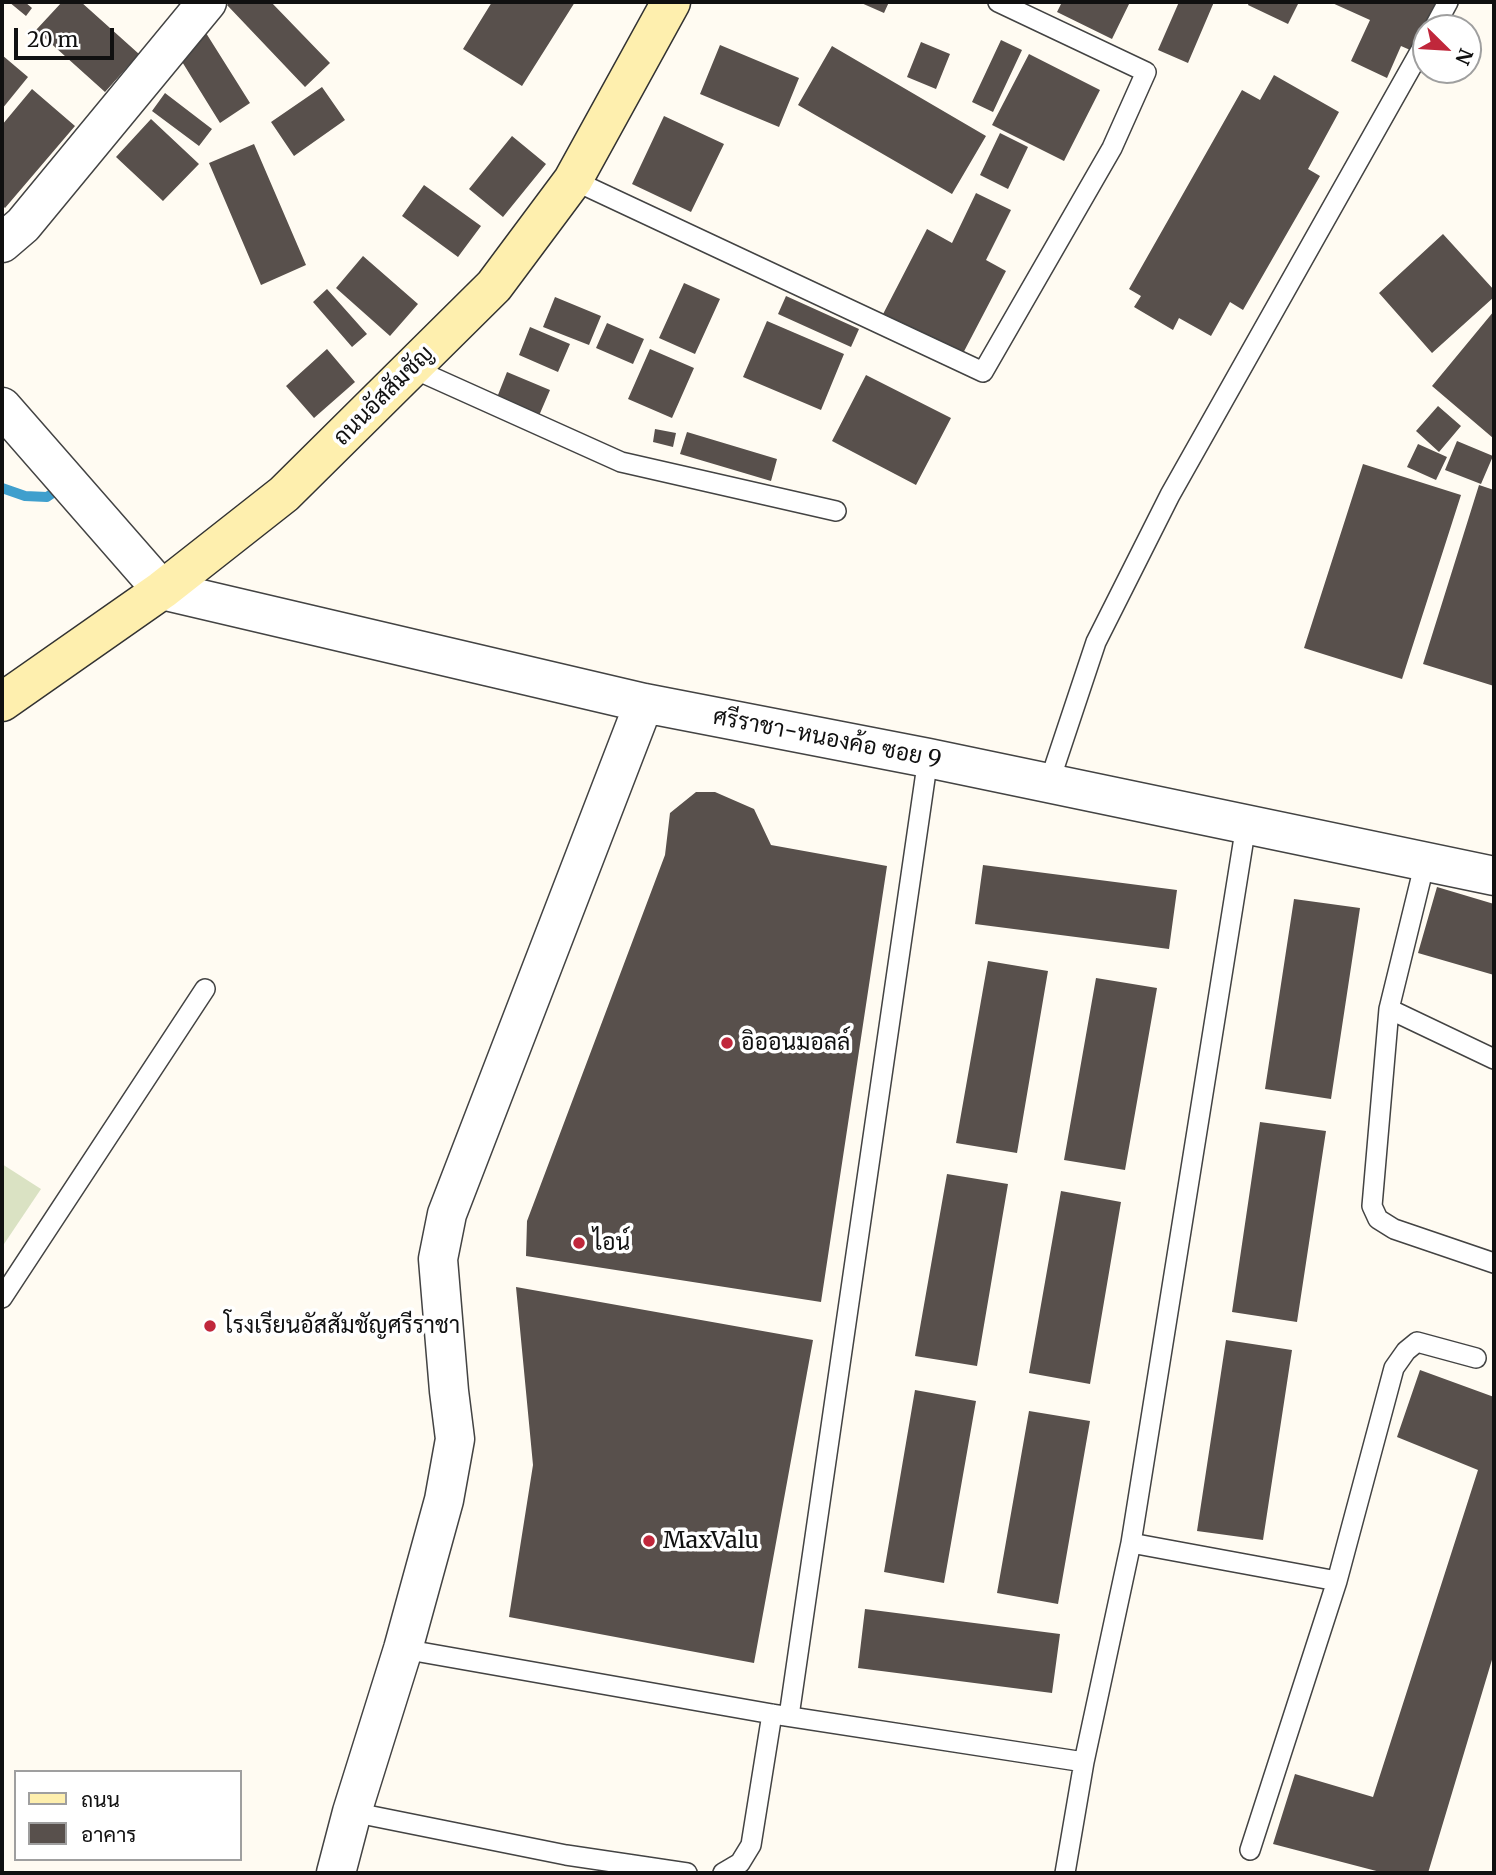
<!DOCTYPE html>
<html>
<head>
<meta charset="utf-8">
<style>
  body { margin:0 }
  #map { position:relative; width:1496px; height:1875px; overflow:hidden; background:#fffbf2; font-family:Merriweather,Sarabun,serif }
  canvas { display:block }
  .frame { position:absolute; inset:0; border:4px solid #101010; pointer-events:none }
  .legend { position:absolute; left:14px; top:1770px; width:228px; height:91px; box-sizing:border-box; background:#fff; border:2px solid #9f9f9f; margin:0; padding:9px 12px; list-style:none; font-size:21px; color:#101010 }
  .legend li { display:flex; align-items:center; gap:14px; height:35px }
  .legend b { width:35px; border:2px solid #9f9f9f }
  .north { position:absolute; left:1412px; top:14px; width:70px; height:70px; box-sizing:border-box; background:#fff; border:2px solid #9f9f9f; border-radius:50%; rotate:114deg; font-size:19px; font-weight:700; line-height:28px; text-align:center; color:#101010 }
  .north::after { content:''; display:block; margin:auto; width:24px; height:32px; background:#c0273b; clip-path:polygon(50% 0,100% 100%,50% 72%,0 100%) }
  .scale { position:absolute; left:14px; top:28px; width:100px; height:32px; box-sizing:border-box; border:4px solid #101010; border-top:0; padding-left:9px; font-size:21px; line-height:24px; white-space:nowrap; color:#101010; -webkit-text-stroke:5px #fff; paint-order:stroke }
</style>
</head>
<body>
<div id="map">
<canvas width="1496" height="1875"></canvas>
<div class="frame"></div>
<ul class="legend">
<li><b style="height:9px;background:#feefae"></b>ถนน</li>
<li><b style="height:19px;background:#58504c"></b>อาคาร</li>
</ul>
<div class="north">N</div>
<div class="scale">20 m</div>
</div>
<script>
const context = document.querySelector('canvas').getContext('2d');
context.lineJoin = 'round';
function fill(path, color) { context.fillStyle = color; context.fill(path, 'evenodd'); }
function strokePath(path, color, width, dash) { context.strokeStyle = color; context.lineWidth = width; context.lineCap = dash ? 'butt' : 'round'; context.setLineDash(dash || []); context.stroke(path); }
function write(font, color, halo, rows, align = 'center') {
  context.font = font + ' Merriweather,Sarabun,serif'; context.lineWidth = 7; context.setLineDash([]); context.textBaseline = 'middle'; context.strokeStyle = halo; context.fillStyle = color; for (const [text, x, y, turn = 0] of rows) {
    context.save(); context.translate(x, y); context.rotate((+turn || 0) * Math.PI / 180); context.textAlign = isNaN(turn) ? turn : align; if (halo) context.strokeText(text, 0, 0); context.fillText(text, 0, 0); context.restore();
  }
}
const cemetery = new Path2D(`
  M2,1164L41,1189L2,1247Z`);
const stream = new Path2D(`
  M2,488L25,496L47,497L63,486`);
const building = new Path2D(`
  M9,2H25L32,8L26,16Z
  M62,2H81L139,54L105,92L36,30Z
  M230,2H271L330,63L305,87L227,5Z
  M492,2H575L522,86L463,49Z
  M859,2H889L884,13Z
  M1062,2H1130L1112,39L1057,12Z
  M1179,2H1214L1188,63L1158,50Z
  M1249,2H1299L1288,24L1248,5Z
  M1330,2H1440L1417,53L1401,46L1387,78L1351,61L1370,20Z
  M206,33L250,103L220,123L176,52Z
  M1001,40L1022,50L993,112L972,102Z
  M921,42L950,54L936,89L907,77Z
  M720,45L799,78L779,127L700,94Z
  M832,46L986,136L952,194L798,105Z
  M1029,54L1100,90L1064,161L992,125Z
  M2,55L28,77L2,109Z
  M1274,75L1339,112L1308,169L1320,176L1243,310L1230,302L1211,336L1179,318L1173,330L1134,307L1141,296L1129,289L1242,90L1260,100Z
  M322,87L345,120L294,156L271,122Z
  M32,89L75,126L5,208L2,205V125Z
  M165,93L212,129L199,146L152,111Z
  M664,116L724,144L691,212L632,184Z
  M151,119L199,164L163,201L116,157Z
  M1000,133L1028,147L1008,189L980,175Z
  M512,136L546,164L503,217L469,189Z
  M254,144L306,265L261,285L209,163Z
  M424,185L481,226L458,257L402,216Z
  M976,193L1011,210L986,260L1006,271L960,359L881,318L927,229L952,243Z
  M1443,234L1494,290V297L1432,353L1379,293Z
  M363,256L418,304L390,336L336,288Z
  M684,283L720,299L695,354L659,338Z
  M327,289L367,334L352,347L313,302Z
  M786,296L859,329L851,347L778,314Z
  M555,297L601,316L589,345L543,327Z
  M1494,311V436L1493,438L1432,386Z
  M767,321L844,354L821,410L743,377Z
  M607,323L644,339L633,364L596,348Z
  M530,327L570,344L558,372L519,355Z
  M327,349L355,382L314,418L286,386Z
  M650,349L694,368L672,418L628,399Z
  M507,372L550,390L538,418L496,400Z
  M866,375L951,418L916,485L832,441Z
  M1438,406L1461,426L1439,452L1416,431Z
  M655,429L676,433L673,447L653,442Z
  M687,432L777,459L771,481L680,454Z
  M1457,441L1493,456L1481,484L1445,470Z
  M1418,444L1447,457L1436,480L1407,467Z
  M1363,464L1461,495L1402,679L1304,648Z
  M1479,485L1494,490V686L1423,664Z
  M696,792H715L754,809L771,845L887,866L821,1302L526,1256L527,1221L665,855L670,813Z
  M983,865L1177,890L1169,949L975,924Z
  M1437,887L1494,904V975L1418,953Z
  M1294,899L1360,908L1331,1099L1265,1089Z
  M988,961L1048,971L1017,1153L956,1143Z
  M1096,978L1157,988L1125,1170L1064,1160Z
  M1260,1122L1326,1131L1297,1322L1232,1312Z
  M947,1174L1008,1184L977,1366L915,1356Z
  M1061,1191L1121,1202L1090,1384L1029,1373Z
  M516,1287L813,1340L754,1663L509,1617L533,1465Z
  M1226,1340L1292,1350L1263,1540L1197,1531Z
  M1420,1370L1494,1397V1653L1428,1873H1384L1273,1844L1295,1774L1373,1797L1478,1470L1397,1437Z
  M915,1390L976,1401L944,1583L884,1572Z
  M1029,1411L1090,1421L1058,1604L997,1593Z
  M865,1609L1060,1634L1052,1693L858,1668Z`);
const service = new Path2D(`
  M1434,28L1448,2
  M573,180L983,372L1112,148L1146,72L998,2
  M412,368L621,462L836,511
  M1049,783L1096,642L1170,495L1426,41
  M1425,862L1389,1009L1494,1059
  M1389,1009L1372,1206L1378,1219L1394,1229L1494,1263
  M2,1298L205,989
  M1131,1543L1337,1581L1394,1368L1406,1351L1417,1342L1476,1358
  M403,1649L772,1714L1084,1762
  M789,1716L928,758
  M352,1812L566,1855L687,1873
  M1250,1850L1337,1581
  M723,1873L740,1863L751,1845L772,1714
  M1065,1873L1084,1762L1131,1543L1246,825`);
const minor = new Path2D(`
  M2,243L23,225L207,2
  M2,407L162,590L644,703L928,758L1494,876
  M336,1873L352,1812L403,1649L444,1500L455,1439L449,1391L438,1259L447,1214L644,703`);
const secondary = new Path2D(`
  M2,702L162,590L284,494L494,286L573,180L671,2`);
const markers = [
  [727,1043,7,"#c0273b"],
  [579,1243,7,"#c0273b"],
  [210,1326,7,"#c0273b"],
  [649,1541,7,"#c0273b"]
];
const streetNames = [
  ["ถนนอัสสัมชัญ",384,396,-45],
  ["ศรีราชา-หนองค้อ ซอย 9",827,739,11]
];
const poiNames = [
  ["อิออนมอลล์",741,1043],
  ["ไอน์",593,1243],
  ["โรงเรียนอัสสัมชัญศรีราชา",224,1326],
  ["MaxValu",663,1541]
];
fill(cemetery, '#dae2c3');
strokePath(stream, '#3f9fcd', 10);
fill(building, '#58504c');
strokePath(service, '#434343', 22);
strokePath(minor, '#434343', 41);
strokePath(secondary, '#323232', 41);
strokePath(service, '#fff', 19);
strokePath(minor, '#fff', 38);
strokePath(secondary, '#feefae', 38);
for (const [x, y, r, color] of markers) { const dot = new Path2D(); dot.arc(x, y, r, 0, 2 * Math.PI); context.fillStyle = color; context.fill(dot); strokePath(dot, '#fff', 2.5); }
write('23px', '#101010', '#fff', streetNames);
write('23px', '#101010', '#fff', poiNames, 'left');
</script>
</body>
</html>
